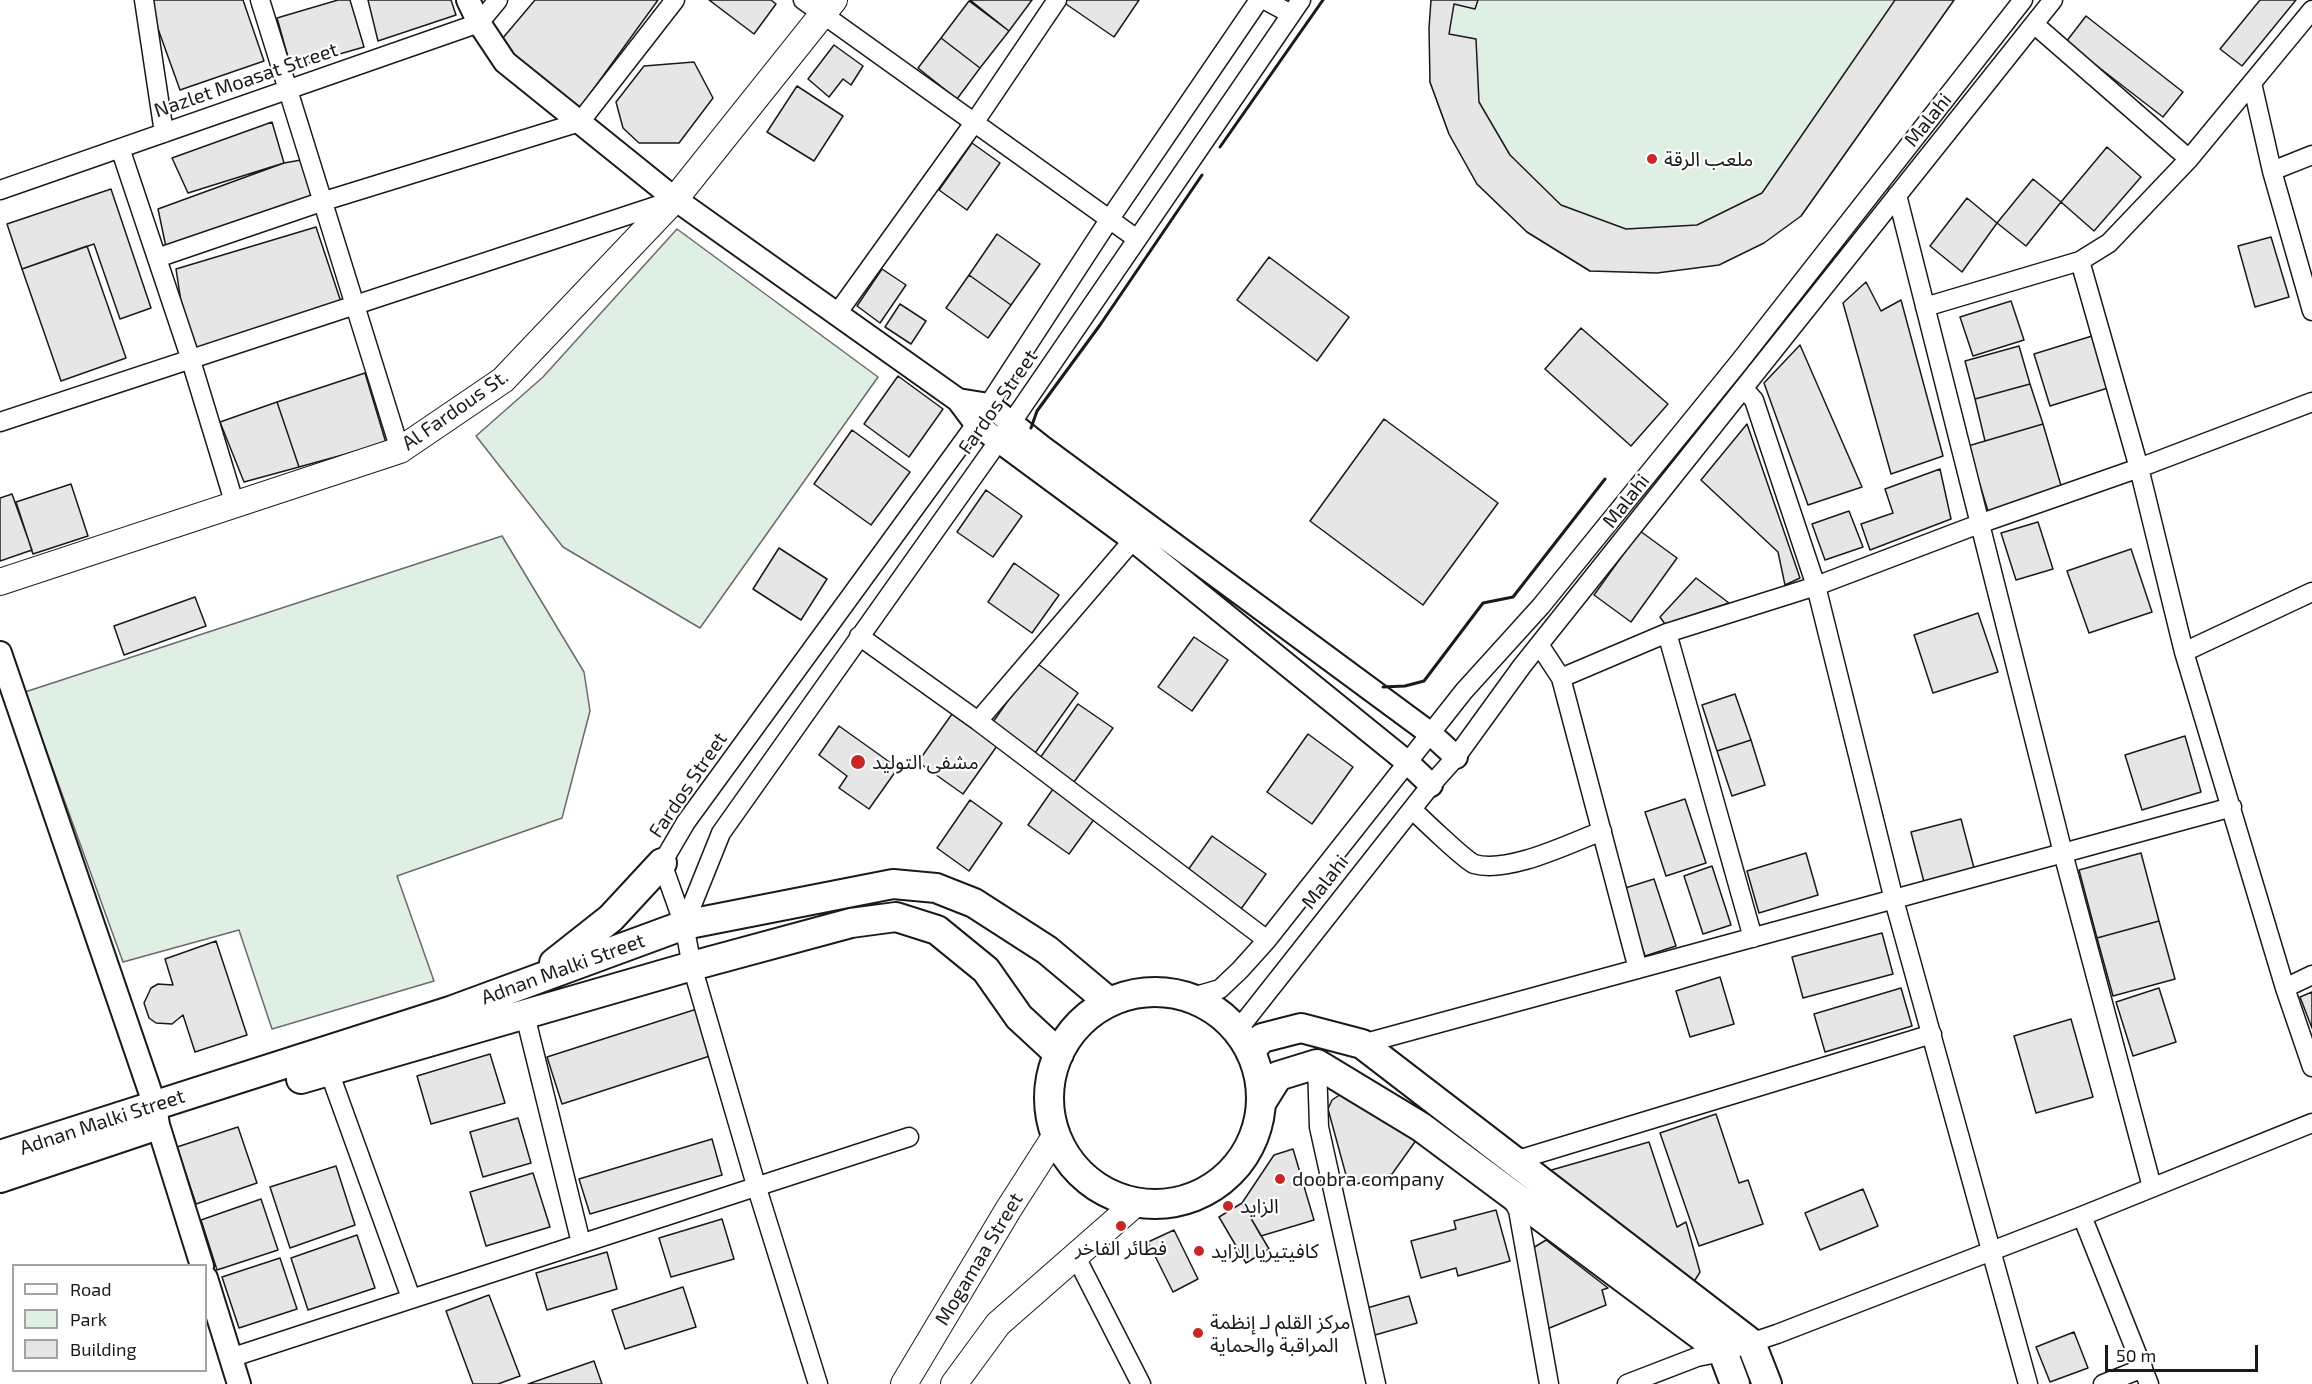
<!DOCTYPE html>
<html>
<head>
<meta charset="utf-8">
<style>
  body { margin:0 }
  #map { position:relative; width:2312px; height:1384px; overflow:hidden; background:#fff; font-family:"Exo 2",sans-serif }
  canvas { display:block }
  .legend { position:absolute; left:12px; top:1264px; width:195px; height:108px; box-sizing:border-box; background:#fff; border:2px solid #a3a3a3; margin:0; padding:8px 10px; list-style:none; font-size:18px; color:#1a1a1a }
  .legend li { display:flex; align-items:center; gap:12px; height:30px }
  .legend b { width:30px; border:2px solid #a3a3a3 }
  .scale { position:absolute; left:2105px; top:1345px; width:153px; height:27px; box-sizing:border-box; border:3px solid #1a1a1a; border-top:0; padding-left:8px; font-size:18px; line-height:21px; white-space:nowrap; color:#1a1a1a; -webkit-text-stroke:4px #fff; paint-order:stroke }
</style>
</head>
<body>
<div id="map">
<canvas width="2312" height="1384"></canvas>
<ul class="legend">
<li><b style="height:8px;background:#fff"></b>Road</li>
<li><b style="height:16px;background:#e0efe3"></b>Park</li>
<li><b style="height:16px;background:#e6e6e6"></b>Building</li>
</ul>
<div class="scale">50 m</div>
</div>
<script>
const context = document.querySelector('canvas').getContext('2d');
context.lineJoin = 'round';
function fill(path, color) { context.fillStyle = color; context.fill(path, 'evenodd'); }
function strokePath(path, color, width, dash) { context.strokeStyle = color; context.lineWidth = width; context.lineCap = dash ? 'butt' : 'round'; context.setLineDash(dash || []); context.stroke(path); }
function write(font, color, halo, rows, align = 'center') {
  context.font = font + ' "Exo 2","Noto Sans Arabic",sans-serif'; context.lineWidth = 4.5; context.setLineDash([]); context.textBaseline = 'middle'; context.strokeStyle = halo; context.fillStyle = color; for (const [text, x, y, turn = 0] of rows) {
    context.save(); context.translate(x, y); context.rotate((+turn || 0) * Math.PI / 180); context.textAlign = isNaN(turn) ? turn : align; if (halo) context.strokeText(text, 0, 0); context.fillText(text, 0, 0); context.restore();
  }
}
const green = new Path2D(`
  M1431,0H1954L1801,216L1590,271L1527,232L1477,184L1449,134L1430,82Z
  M677,229L878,377L700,628L563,547L476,436L543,377Z
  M502,536L584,672L590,711L562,818L397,876L434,981L272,1029L239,930L123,962L25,692Z`);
const building = new Path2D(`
  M153,0H243L264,61L180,90L148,1Z
  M338,0H350L364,47L291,68L277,18Z
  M368,0H451L456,15L378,41Z
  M535,0H658L579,109L513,55L502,39Z
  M709,0H771L776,4L754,34Z
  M970,0H1032L1009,31Z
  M1065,0H1139L1114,37L1063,2Z
  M1431,0H1478L1475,9L1454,4L1449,34L1476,39L1479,102L1510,155L1561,205L1626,229L1697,225L1762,193L1895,0H1954L1801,216L1764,243L1719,265L1657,273L1590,271L1527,232L1477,184L1449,134L1430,82L1429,28Z
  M2260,0H2296L2242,66L2220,49Z
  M969,1L1009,31L980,68L941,38Z
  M2086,16L2183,92L2163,117L2066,42Z
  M941,38L980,68L957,99L918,68Z
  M834,45L863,66L851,85L843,79L829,97L808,79Z
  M694,62L713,98L679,143H639L623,128L616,102L644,66Z
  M797,86L843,116L814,161L767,132Z
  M272,122L284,163L188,193L172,158Z
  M972,143L1000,163L967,210L939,190Z
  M2107,147L2141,177L2094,231L2061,202Z
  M301,160L312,197L166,247L158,209L284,163Z
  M2033,179L2061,202L2026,246L1997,223Z
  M111,189L151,308L120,319L94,244L22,269L7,224Z
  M1967,198L1997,223L1962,272L1930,246Z
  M316,227L341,302L189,354L176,269Z
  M997,234L1040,264L1011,305L969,275Z
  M2271,237L2289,297L2255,307L2238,246Z
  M87,246L126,358L61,381L22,269Z
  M1269,257L1349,317L1317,361L1237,300Z
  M882,269L906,285L880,323L857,306Z
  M969,275L1011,305L988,338L946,308Z
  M1866,282L1881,311L1901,300L1943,456L1891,474L1843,303Z
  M2011,301L2024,340L1973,356L1960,317Z
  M900,304L926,321L911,344L885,327Z
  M1581,328L1668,404L1631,446L1545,369Z
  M2092,336L2108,388L2050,406L2034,354Z
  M1800,345L1862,487L1808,505L1764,383Z
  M2019,346L2030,384L1975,399L1965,361Z
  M365,373L386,443L299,467L277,402Z
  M898,376L943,409L909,457L864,424Z
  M2030,384L2043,424L1985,441L1975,399Z
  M277,402L299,467L244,482L220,422Z
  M1384,419L1498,503L1423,605L1310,521Z
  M1747,424L1800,578L1785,585L1778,552L1701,480Z
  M2043,424L2062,489L1988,511L1968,446Z
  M852,430L910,472L871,525L814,484Z
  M1940,469L1951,519L1870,550L1861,524L1893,513L1885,489Z
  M71,484L88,536L33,554L16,502Z
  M986,490L1022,516L993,557L957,532Z
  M12,494L32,550L0,561V498Z
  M1849,511L1863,547L1825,560L1812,524Z
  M2038,522L2053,569L2016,580L2001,533Z
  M1640,531L1677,558L1631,622L1594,595Z
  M779,548L827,579L801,620L753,589Z
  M2131,549L2152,612L2089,633L2067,571Z
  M1014,563L1059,595L1032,633L988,602Z
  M1696,578L1729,603L1665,624L1660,617Z
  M195,597L206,626L124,655L114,626Z
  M1978,613L1998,672L1933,693L1914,635Z
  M1194,637L1228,660L1192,711L1158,687Z
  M1035,662L1078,693L1035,753L993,722Z
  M1735,694L1751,740L1717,751L1702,705Z
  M1078,704L1113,728L1074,782L1040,758Z
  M952,714L997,746L963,794L918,762Z
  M839,726L898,768L869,809L839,788L847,776L819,755Z
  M1308,734L1353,767L1312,824L1267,792Z
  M2185,736L2201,792L2142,810L2125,755Z
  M1751,740L1765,785L1732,796L1717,751Z
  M1053,789L1095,818L1069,854L1028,825Z
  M1685,799L1706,863L1666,876L1645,812Z
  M970,800L1002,823L969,871L937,848Z
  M1961,819L1974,868L1924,882L1911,832Z
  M1212,836L1266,874L1241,909L1188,870Z
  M1806,853L1818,895L1759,913L1747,871Z
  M2141,853L2159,921L2097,938L2079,870Z
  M1712,866L1731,925L1703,934L1684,876Z
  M1654,879L1676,946L1645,956L1622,889Z
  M2159,921L2175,979L2113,996L2097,938Z
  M1882,933L1893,974L1803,998L1792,957Z
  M216,941L247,1035L195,1052L183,1015L172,1024L156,1023L149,1018L144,1003L151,988L158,984L173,985L165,959Z
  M1720,977L1734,1024L1690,1037L1676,991Z
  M1901,988L1912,1026L1825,1052L1814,1014Z
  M2159,988L2176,1042L2133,1056L2116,1002Z
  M2312,992V1028L2300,997Z
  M703,1007L716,1054L562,1104L547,1057Z
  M2071,1019L2093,1097L2036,1113L2014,1036Z
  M490,1054L505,1103L431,1124L417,1076Z
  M1341,1094L1417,1139L1392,1174L1349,1186L1328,1109L1332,1100Z
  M1716,1114L1739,1183L1748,1180L1763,1224L1699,1246L1660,1133Z
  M518,1118L531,1163L483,1177L470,1132Z
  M238,1127L257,1183L196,1204L177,1147Z
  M712,1139L722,1175L590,1214L579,1179Z
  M1649,1142L1677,1227L1686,1222L1700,1272L1692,1285L1541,1173Z
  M1293,1149L1314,1220L1261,1236L1242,1203L1274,1155Z
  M336,1166L355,1225L290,1248L270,1187Z
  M533,1173L550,1227L486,1246L470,1192Z
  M1863,1189L1878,1226L1820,1250L1805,1213Z
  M261,1199L278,1250L217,1270L201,1220Z
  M1242,1203L1269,1249L1246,1263L1219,1217Z
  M1496,1210L1510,1261L1458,1276L1456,1268L1421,1278L1411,1241L1456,1229L1454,1221Z
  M722,1219L734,1259L671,1277L659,1238Z
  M1174,1230L1198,1279L1173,1292L1148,1242Z
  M357,1235L375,1288L308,1310L291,1258Z
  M1546,1240L1608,1288L1602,1290L1606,1305L1547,1329L1533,1248Z
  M607,1252L617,1289L547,1310L536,1273Z
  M280,1258L297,1309L239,1328L222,1277Z
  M683,1287L696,1327L625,1349L612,1310Z
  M489,1295L520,1376L498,1384H473L446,1311Z
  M1409,1296L1417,1323L1368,1337L1360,1310Z
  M2074,1332L2088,1368L2050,1382L2036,1347Z
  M594,1361L602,1384H528Z`);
const minor = new Path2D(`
  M144,0L164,133
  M260,0L400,450
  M803,0L1137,239
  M1265,0L1291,14
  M2034,24L2189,159
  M2252,83L2272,171L2312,311
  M120,148L189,354L235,505
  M2272,171L2312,155
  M0,190L479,23L498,0
  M1897,195L2063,853L2152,1187
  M157,258L321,202L580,122L675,0
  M2080,261L2139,468L2184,652L2285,988L2312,1067
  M1925,307L2080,261L2109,243L2189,159L2312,10
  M836,315L974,123L1057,0
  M1744,389L1754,400L1816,586L1894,900L2028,1384
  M0,422L671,201
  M1667,633L1753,938
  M859,636L978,721L1267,940
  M1540,646L1561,678L1638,969
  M2184,652L2312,592
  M1561,678L1667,633L1816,586L1979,524L2139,468L2312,402
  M978,721L1133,540
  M1412,809C1422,819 1465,860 1474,864C1508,874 1568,844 1602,831
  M684,925L721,833L1012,422L1301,0
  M2285,988L2312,975
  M1189,998L1220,989L1240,970L1267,940L1464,691L1541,606L1740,361L2023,0
  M525,1015L581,1243
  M1237,1031L1431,785L1456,757L1522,666L2053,0
  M1362,1044L2232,807
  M326,1063L411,1298
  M1317,1064L1319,1127L1376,1384
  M1514,1161L1932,1034
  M1510,1196L1518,1210L1549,1384
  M2082,1216L2149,1384
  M1076,1257L1141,1384
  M230,1358L909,1137
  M818,1384L756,1185L692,966L684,925L662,863L686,822L976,424L1109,220L1259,0
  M1627,1384L1697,1357L1723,1352L1777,1334L2082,1216L2312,1123
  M2103,1384L2143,1368`);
const tertiary = new Path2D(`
  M468,0L479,23L505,62L675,199L958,400L976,424L1133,540L1407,762L1431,785
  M958,400L989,405L1042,447L1431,734L1456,757
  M0,653L155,1106L158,1125L202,1266
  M206,1278L239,1384`);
const secondary = new Path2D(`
  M0,582L400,450L503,380L675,199L834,0
  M904,1384L1008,1210L1056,1135
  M954,1384L998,1324L1136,1203`);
const primary = new Path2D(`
  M554,963L611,918L662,863
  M1049 1098a106 106 0 1 1 212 0a106 106 0 1 1-212 0Z
  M1250,1051L1262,1038L1301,1028L1362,1044L1751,1343L1767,1384
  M301,1079L692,966L851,923L896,917L937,930L986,970L1019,1017L1059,1054
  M1263,1100L1278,1076L1317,1064L1421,1127L1723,1352L1735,1384
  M0,1155L453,1010L684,925L893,884L936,888L974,903L1047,950L1109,1002
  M0,1178L152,1127`);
const wall = new Path2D(`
  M1220,147L1323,0
  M1031,428L1037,411L1100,325L1202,175
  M1383,687L1405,686L1424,681L1483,603L1513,597L1605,479`);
const markers = [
  [1652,159,6,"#c62828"],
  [858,762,8,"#c62828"],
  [1280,1179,6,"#c62828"],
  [1228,1206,6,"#c62828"],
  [1121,1226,6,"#c62828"],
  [1199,1251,6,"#c62828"],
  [1198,1333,6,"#c62828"]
];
const streetNames = [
  ["Nazlet Moasat Street",246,80,-19],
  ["Malahi",1928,120,-51],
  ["Fardos Street",998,402,-55],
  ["Al Fardous St.",455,410,-35],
  ["Malahi",1626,501,-52],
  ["Fardos Street",688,785,-56],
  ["Malahi",1325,882,-52],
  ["Adnan Malki Street",563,969,-20],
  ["Adnan Malki Street",102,1122,-18],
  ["Mogamaa Street",979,1259,-59]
];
const poiNames = [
  ["ملعب الرقة",1664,159],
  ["مشفى التوليد",872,762],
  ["doobra company",1292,1179],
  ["الزايد",1240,1206],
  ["فطائر الفاخر",1121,1248,"center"],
  ["كافيتيريا الزايد",1211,1251],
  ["مركز القلم لـ إنظمة",1210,1322],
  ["المراقبة والحماية",1210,1345]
];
fill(green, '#e0efe3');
strokePath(green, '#6a6a6a', 1.5);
fill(building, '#e6e6e6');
strokePath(building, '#1a1a1a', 1.5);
strokePath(minor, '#1a1a1a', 21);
strokePath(tertiary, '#1a1a1a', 26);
strokePath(secondary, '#1a1a1a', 28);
strokePath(primary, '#1a1a1a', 32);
strokePath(minor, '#fff', 18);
strokePath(tertiary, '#fff', 22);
strokePath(secondary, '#fff', 26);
strokePath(primary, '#fff', 28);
strokePath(wall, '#1a1a1a', 3);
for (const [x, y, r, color] of markers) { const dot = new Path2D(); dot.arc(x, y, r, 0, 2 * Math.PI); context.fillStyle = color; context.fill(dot); strokePath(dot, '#fff', 2); }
write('20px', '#1a1a1a', '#fff', streetNames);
write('20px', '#1a1a1a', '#fff', poiNames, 'left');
</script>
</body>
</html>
